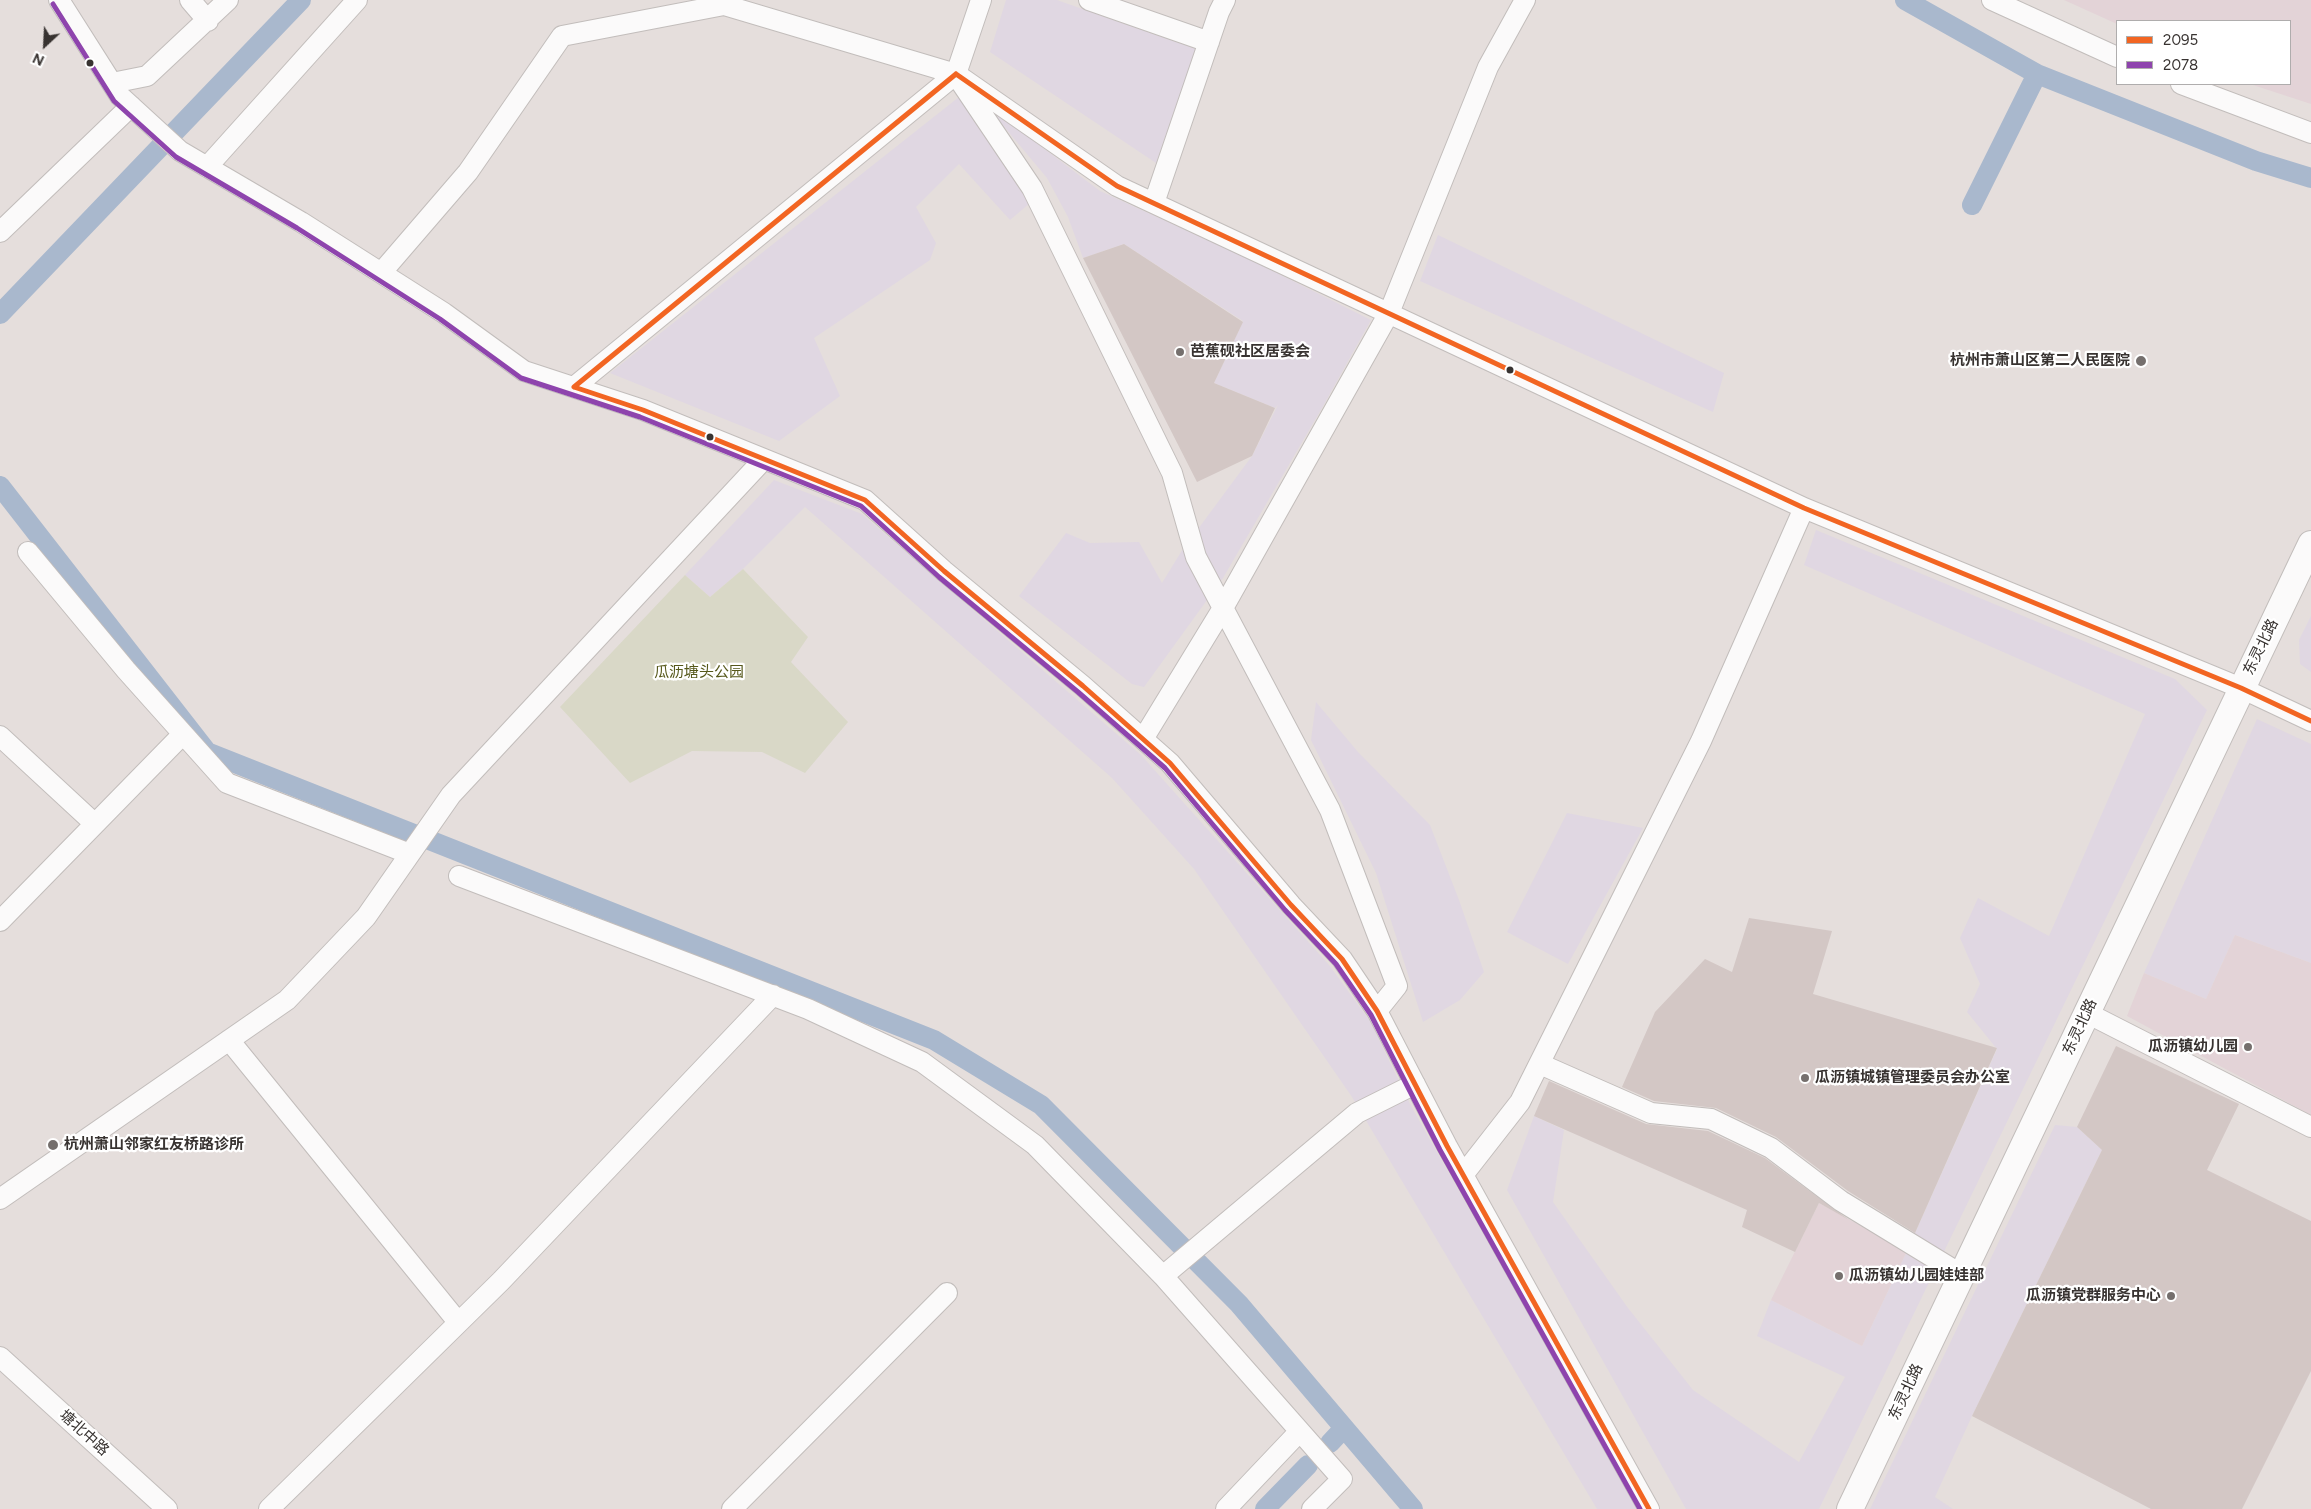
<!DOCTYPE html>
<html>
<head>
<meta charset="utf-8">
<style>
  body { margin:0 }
  #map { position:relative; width:2311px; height:1509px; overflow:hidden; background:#e5dedc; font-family:Figtree,sans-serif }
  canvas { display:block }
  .legend { position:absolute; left:2116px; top:20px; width:175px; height:65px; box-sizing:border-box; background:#fff; border:1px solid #afadad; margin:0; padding:6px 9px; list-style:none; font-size:15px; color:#383331 }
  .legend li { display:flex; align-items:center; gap:10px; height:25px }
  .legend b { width:25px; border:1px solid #afadad }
  .north { position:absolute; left:20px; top:20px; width:50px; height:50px; -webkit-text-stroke:4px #fff; paint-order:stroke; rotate:205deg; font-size:14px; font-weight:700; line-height:20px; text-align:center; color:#383331 }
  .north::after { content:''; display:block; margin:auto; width:18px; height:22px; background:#383331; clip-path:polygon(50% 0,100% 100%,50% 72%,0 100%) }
</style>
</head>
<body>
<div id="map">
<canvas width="2311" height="1509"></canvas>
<ul class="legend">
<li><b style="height:6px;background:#f26522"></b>2095</li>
<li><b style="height:6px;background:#8e44ad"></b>2078</li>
</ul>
<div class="north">N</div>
</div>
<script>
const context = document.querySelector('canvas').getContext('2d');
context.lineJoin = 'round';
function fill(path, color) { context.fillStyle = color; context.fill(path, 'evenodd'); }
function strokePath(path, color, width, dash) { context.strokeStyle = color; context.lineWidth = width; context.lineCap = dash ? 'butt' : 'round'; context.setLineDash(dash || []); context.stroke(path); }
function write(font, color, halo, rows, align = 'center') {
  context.font = font + ' Figtree,"Noto Sans SC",sans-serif'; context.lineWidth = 4.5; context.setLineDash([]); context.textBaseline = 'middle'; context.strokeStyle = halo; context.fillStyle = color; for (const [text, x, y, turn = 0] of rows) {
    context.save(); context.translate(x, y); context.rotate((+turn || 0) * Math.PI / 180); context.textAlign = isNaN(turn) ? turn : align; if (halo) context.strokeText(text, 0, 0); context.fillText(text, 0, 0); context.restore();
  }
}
const commercial = new Path2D(`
  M1006,0H1057L1196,49L1156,163L990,52Z
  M959,97L1030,203L1010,220L959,164L916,207L936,243L930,260L814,338L840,396L779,441L610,373Z
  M985,104L1100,191L1249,259L1371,320L1322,408L1223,578L1144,687L1132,684L1019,596L1066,533L1090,543L1139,542L1162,583L1181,552L1252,456L1278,405L1275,408L1214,383L1243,321L1124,244L1083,258L1068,217L1047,178Z
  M1438,235L1724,373L1713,412L1420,281Z
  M774,480L862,514L1141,755L1329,965L1370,1021L1411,1106L1639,1509H1597L1352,1097L1194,869L1112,778L805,507L743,569L710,597L685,575Z
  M1816,530L2175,679L2207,710L1819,1509H1686L1507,1190L1534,1116L1564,1130L1553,1202L1628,1308L1693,1390L1799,1462L1845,1377L1757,1336L1771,1300L1862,1346L1907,1251L1997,1049L1967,1012L1980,984L1960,938L1978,898L2049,936L2145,714L1804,565Z
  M2311,616V672L2300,664L2299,640Z
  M1316,702L1358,752L1430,825L1459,900L1484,972L1460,1000L1423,1022L1376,873L1311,740Z
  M2257,719L2311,744V963L2235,935L2206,999L2144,973Z
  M1567,813L1643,828L1568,964L1507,932Z
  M2055,1125L2077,1127L2102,1150L1972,1416L1935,1497L1953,1509H1870Z`);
const education = new Path2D(`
  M2064,0H2311V104L2250,84H2290V21H2117V24Z
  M2235,935L2311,963V1115L2127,1016L2144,973L2206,999Z
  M1819,1203L1907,1251L1862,1346L1771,1300Z`);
const green = new Path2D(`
  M743,569L808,637L791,662L848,722L805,773L762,752L692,751L630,783L560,707L685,575L710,597Z`);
const canal = new Path2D(`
  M1905,0L2037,74L2256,161L2311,178
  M1972,205L2037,74
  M0,314L301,0
  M0,486L207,752L934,1040L1041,1105L1239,1304L1413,1509
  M1330,1443L1344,1428
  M1265,1509L1308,1465`);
const building = new Path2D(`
  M1124,244L1243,322L1214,383L1275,408L1252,456L1197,482L1083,258Z
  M1749,918L1832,931L1813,994L1997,1048L1915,1233L1848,1191L1776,1137L1716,1108L1654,1101L1622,1087L1655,1012L1705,959L1732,972Z
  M2116,1046L2239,1104L2207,1170L2311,1221V1371L2242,1509H2151L1972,1416L2102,1150L2077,1127Z
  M1549,1081L1646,1124L1708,1131L1765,1158L1849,1220L1819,1203L1795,1252L1742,1227L1747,1210L1534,1116Z`);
const minor = new Path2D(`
  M59,0L120,96L180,151L301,222L444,313L524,371L643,410L865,500L944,571L1083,686L1170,763L1291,905L1342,959L1377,1011L1447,1146L1649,1509
  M190,0L208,21
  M1089,0L1209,42
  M1992,0L2117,57
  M112,83L147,76L228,0
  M962,84L1032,188L1172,473L1196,557L1330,810L1397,986L1377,1011
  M2181,84L2311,133
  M207,167L357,0
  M1154,203L1219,12L1225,0
  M0,232L131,106
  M381,273L468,172L562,36L724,5L956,74L1117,186L1804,508L2241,688L2311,721
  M574,387L956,74L981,0
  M28,552L126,670L227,783L410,854
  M0,736L95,824
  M1143,739L1223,608L1389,313L1488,67L1525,0
  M459,876L808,1009L922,1062L1035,1145L1163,1276L1342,1479L1312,1509
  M0,921L183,734
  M2087,1013L2311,1127
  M229,1040L458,1322
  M1540,1064L1651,1113L1711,1119L1771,1148L1841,1201L1962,1275
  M1463,1175L1520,1102L1701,741L1804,508
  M0,1199L287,1000L366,917L451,795L764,459
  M1163,1276L1357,1113L1415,1084
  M0,1357L167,1509
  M269,1509L501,1281L773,995
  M732,1509L947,1293
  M1226,1509L1299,1432`);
const major = new Path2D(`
  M1850,1509L2311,544`);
const bus1 = new Path2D(`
  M956,74L1117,186L1804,508L2241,688L2311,721
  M574,387L643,410L865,500L944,571L1083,686L1170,763L1291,905L1342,959L1377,1011L1447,1146L1649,1509
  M574,387L956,74`);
const bus2 = new Path2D(`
  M53,4L114,101L176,157L297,228L440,319L521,378L640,417L861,506L939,577L1078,692L1165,768L1285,910L1336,964L1371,1015L1440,1150L1640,1509`);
const markers = [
  [90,63,4.5,"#383331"],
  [1180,352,5,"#756f6d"],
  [2141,361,6,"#756f6d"],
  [1510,370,4.5,"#383331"],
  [710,437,4.5,"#383331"],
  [2248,1047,5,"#756f6d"],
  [1805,1078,5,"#756f6d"],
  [53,1145,6,"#756f6d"],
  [1839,1276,5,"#756f6d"],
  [2171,1296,5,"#756f6d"]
];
const poiNames = [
  ["芭蕉砚社区居委会",1190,352],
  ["杭州市萧山区第二人民医院",2130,361,"right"],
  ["瓜沥镇幼儿园",2238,1047,"right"],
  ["瓜沥镇城镇管理委员会办公室",1815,1078],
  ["杭州萧山邻家红友桥路诊所",64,1145],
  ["瓜沥镇幼儿园娃娃部",1849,1276],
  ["瓜沥镇党群服务中心",2161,1296,"right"]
];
const streetNames = [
  ["东灵北路",2261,647,-64],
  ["东灵北路",2080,1027,-65],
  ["东灵北路",1906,1392,-65],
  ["塘北中路",84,1433,42]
];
const parkNames = [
  ["瓜沥塘头公园",699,673]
];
fill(commercial, '#e0d7e2');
fill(education, '#e3d3d7');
fill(green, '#d9d8c7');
strokePath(canal, '#a9b8cd', 20);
fill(building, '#d3c7c5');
strokePath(minor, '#c2bdbb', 22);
strokePath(major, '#c2bdbb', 28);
strokePath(minor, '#fbfafa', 20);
strokePath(major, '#fbfafa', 26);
strokePath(bus1, '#f26522', 5);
strokePath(bus2, '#8e44ad', 5);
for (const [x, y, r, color] of markers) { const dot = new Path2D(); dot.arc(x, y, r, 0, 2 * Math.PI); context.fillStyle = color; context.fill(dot); strokePath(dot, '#fff', 2); }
write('bold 15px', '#383331', '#fff', poiNames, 'left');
write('15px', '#383331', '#fff', streetNames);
write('15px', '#56581b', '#fff', parkNames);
</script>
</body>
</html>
